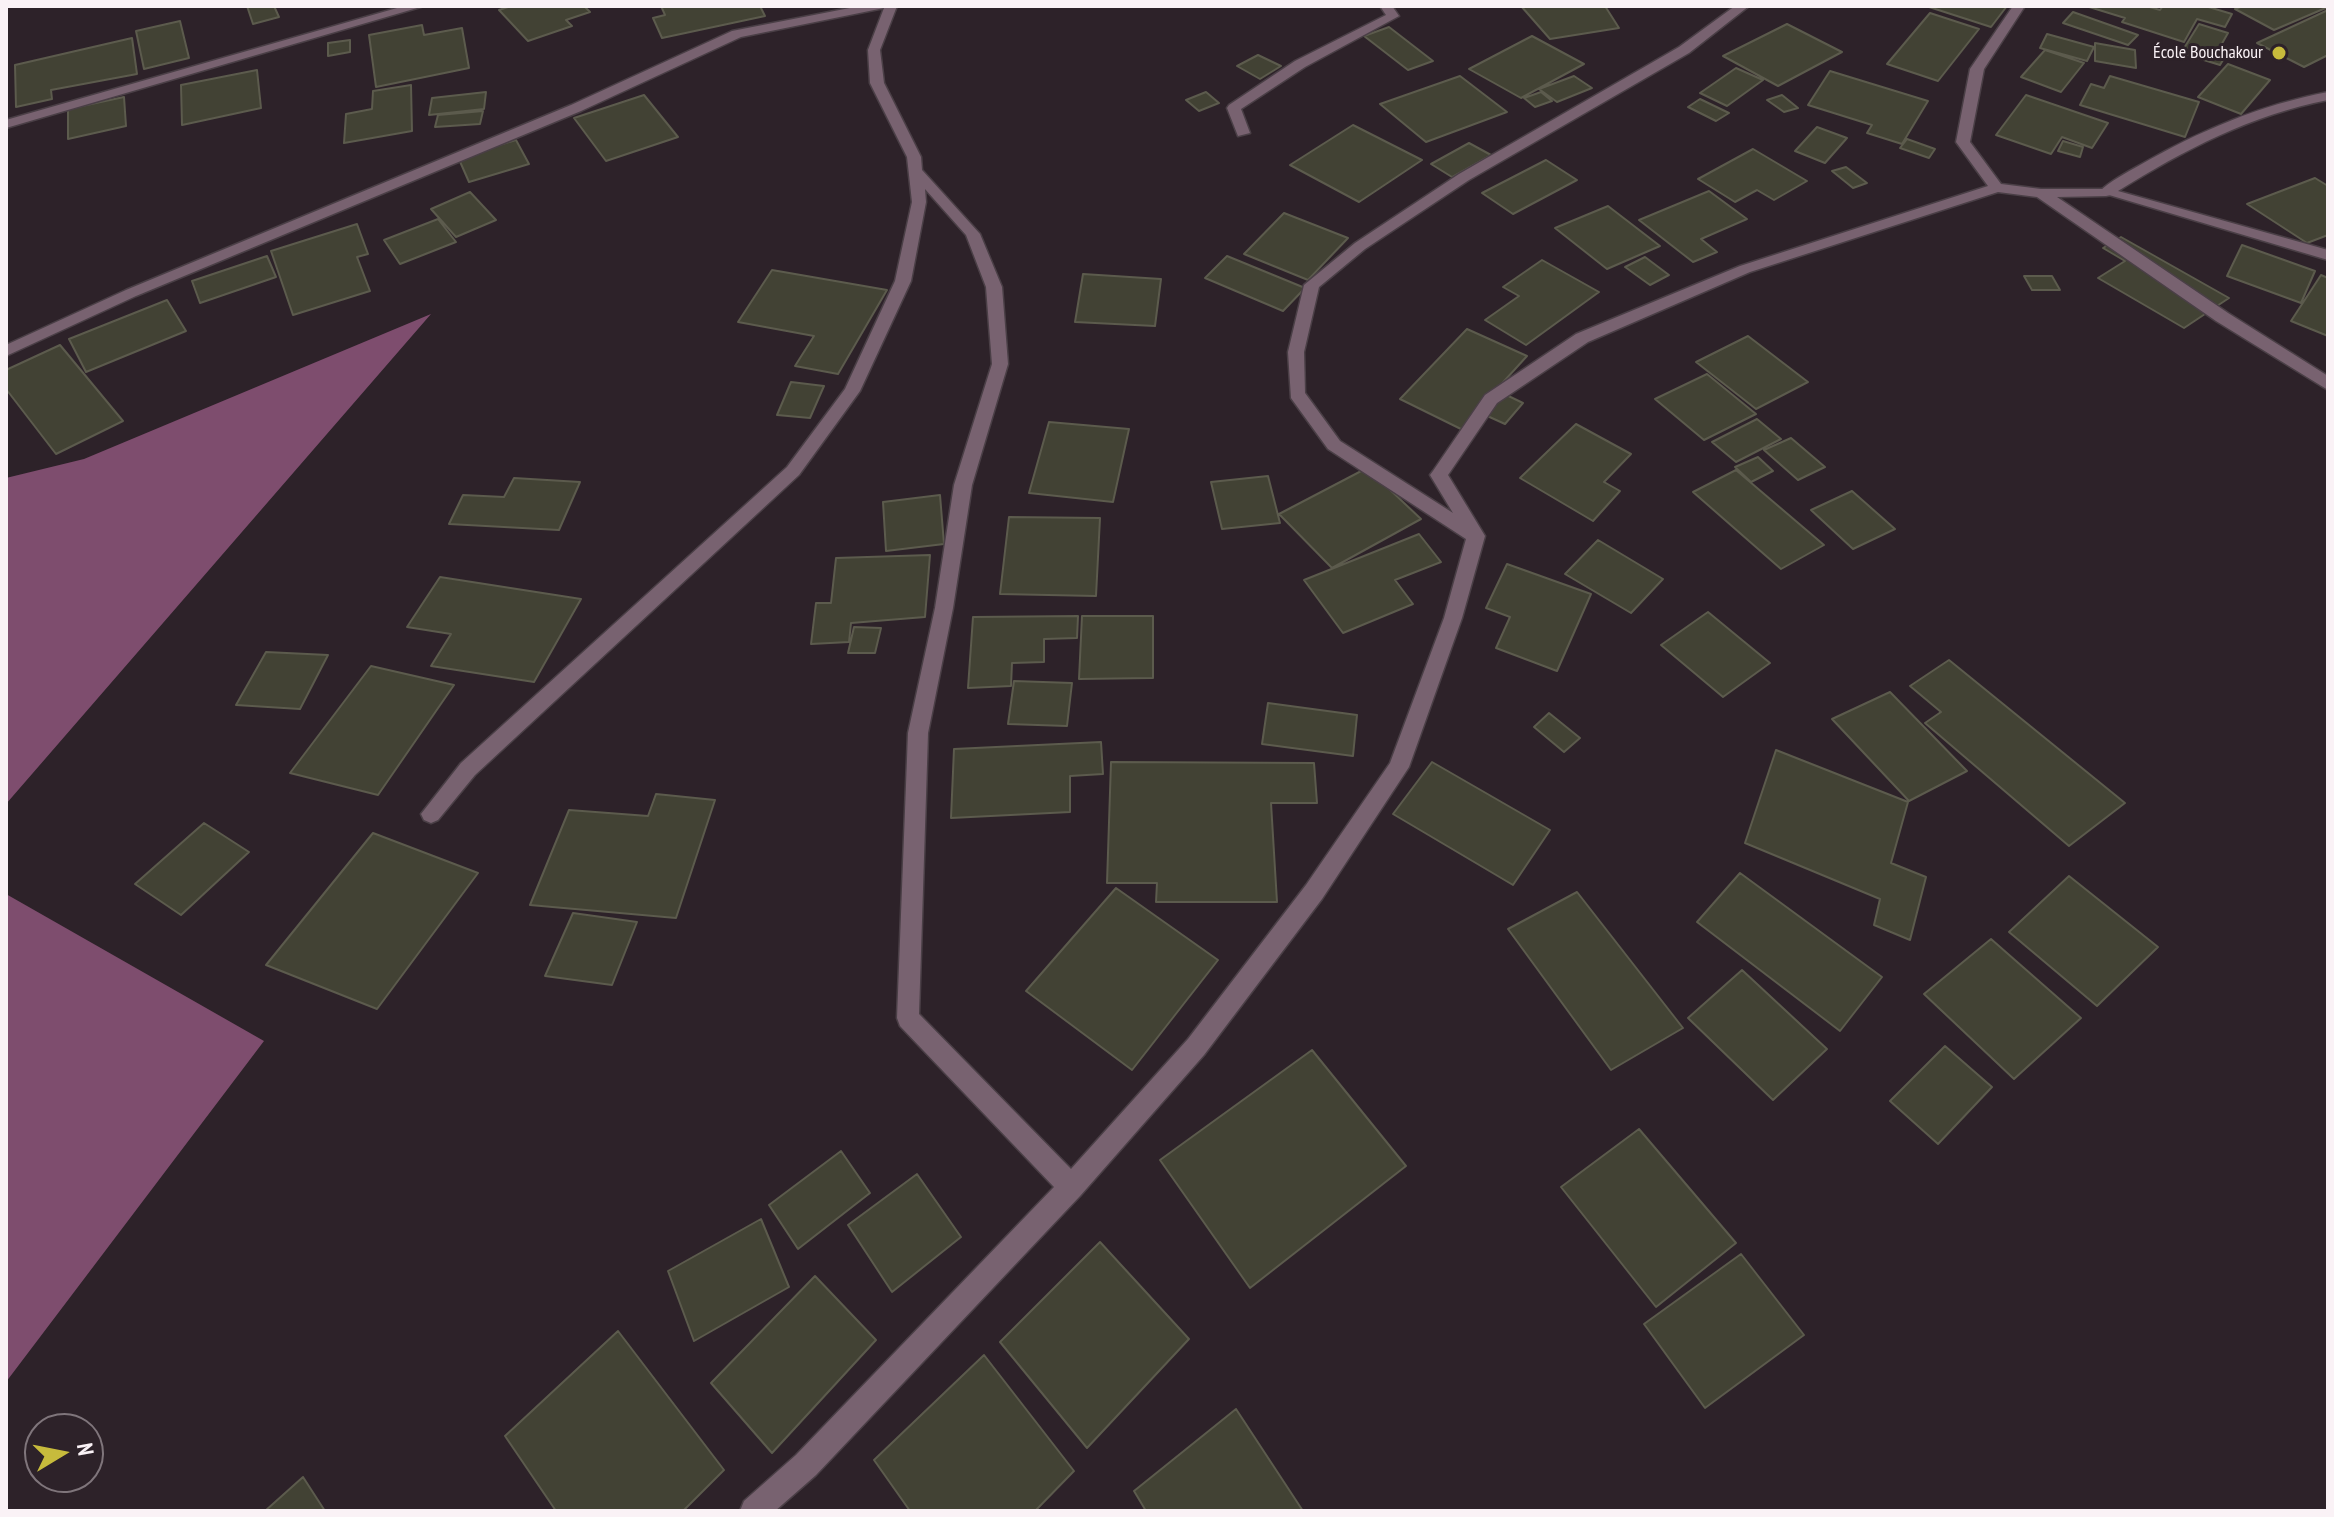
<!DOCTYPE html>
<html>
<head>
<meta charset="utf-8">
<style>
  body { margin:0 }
  #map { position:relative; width:2334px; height:1517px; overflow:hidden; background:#2d2229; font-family:"PT Sans Narrow",sans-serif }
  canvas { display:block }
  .frame { position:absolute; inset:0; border:8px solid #faf2f6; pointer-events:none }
  .north { position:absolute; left:24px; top:1413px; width:80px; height:80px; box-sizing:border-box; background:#2d2229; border:2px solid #7f757b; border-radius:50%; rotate:80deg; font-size:22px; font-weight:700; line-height:32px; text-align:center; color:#faf2f6 }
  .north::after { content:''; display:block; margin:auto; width:28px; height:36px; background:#c7bb3c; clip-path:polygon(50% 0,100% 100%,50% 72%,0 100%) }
</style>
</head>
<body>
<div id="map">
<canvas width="2334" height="1517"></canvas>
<div class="frame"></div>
<div class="north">N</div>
</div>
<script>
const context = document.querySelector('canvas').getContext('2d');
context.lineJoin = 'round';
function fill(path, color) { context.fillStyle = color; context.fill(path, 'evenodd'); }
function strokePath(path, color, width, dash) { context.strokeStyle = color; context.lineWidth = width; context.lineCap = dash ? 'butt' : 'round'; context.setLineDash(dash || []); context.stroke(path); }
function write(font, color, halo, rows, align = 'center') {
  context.font = font + ' "PT Sans Narrow",sans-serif'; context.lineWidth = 6; context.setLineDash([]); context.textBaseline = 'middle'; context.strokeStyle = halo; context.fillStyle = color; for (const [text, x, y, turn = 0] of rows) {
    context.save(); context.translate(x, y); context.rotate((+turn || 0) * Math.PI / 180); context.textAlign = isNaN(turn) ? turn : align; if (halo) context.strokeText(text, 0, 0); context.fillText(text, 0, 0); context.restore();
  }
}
const forest = new Path2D(`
  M431,314L6,804V478L84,459Z
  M6,894L264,1041L6,1382Z`);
const building = new Path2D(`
  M247,6H274L279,17L253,24Z
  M511,6H584L590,12L566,20L572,26L528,41L499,10Z
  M661,6H760L765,16L662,38L653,18L665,15Z
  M1521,6H1605L1619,28L1550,39Z
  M1926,6H2007L1991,27Z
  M2086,6H2146L2160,10L2163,6H2205L2232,14L2225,27L2197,19L2184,42L2122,22L2125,18Z
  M2243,6H2328V7L2274,30L2235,9Z
  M2328,10V55L2304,67L2257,43Z
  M2073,12L2138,35L2128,45L2063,23Z
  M1930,13L1979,29L1938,81L1887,64Z
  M180,21L189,58L144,69L136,31Z
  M1787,24L1842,52L1778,86L1723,56Z
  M2199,24L2228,33L2220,47L2229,50L2220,65L2181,53Z
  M422,25L424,35L462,28L469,68L376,87L369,35Z
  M1389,27L1433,61L1408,70L1364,36Z
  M2047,34L2094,47L2087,61L2040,48Z
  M1532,36L1584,64L1521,98L1469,69Z
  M132,38L137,74L51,90L52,99L16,107L15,65Z
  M350,40V52L328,56V43Z
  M2095,43L2135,50L2136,68L2095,61Z
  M2045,50L2084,63L2061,92L2021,77Z
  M1258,55L1281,66L1260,79L1237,66Z
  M2228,64L2270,80L2241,114L2198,97Z
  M1736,68L1763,80L1727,106L1700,93Z
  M257,70L261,108L182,125L181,85Z
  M1830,71L1928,101L1902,144L1867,133L1872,125L1808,105Z
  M1460,76L1507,112L1426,142L1380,104Z
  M1574,76L1592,88L1557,102L1539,89Z
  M2110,76L2199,102L2185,137L2080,105L2091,84L2104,88Z
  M411,85L412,131L344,143L346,114L372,109L373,91Z
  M486,92L484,109L429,115L432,98Z
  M1206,92L1219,103L1199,111L1186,100Z
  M1541,92L1552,101L1535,107L1524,98Z
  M644,95L678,137L606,161L574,118Z
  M1782,95L1798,108L1784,112L1767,100Z
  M2026,95L2108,123L2092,148L2062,137L2051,154L1996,135Z
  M124,97L126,126L68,139V109Z
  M1700,99L1729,113L1716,121L1688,107Z
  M483,111L480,124L435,127L438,115Z
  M1353,125L1422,160L1359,202L1290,165Z
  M1817,127L1847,138L1825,163L1795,151Z
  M1907,139L1935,149L1929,158L1900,148Z
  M516,140L529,164L469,182L458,157Z
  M2063,141L2083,147L2080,157L2058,151Z
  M1469,143L1491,155L1452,177L1431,164Z
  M1753,149L1807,181L1774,200L1757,190L1735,202L1698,179Z
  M1546,160L1577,180L1513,214L1482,193Z
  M1846,167L1867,183L1853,188L1832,171Z
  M2315,178L2328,186V235L2307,243L2247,204Z
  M1709,191L1747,219L1701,239L1717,252L1693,262L1639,220Z
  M470,192L496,220L456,237L431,209Z
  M1608,206L1660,246L1607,269L1555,228Z
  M1284,213L1348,238L1308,280L1244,254Z
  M438,219L456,242L400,264L384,240Z
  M357,224L368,254L357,257L370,291L293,315L271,251Z
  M2121,237L2229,298L2184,328L2098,278L2125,261L2103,248Z
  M2242,245L2315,271L2301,303L2227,276Z
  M267,256L276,277L200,303L192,281Z
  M1227,256L1305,288L1283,311L1205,278Z
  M1645,257L1669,275L1650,285L1625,267Z
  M1542,260L1599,292L1526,345L1485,320L1519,296L1503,287Z
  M772,270L887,290L838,374L795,366L814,336L738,322Z
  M1083,274L1161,279L1155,326L1075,322Z
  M2321,275L2328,278V336L2291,321Z
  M2024,276H2052L2060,290H2032Z
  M167,300L186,331L86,372L69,339Z
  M1467,329L1527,356L1496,390L1523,403L1505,424L1483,414L1467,432L1400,399Z
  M1748,336L1808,382L1756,409L1696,362Z
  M60,345L123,421L56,454L6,389V370Z
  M1707,374L1756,414L1704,440L1655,399Z
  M791,382L824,386L810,418L777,415Z
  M1757,419L1781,439L1736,462L1712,442Z
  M1049,422L1129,429L1113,502L1029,493Z
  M1576,424L1631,454L1604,482L1620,491L1593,521L1520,478Z
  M1791,438L1825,467L1798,480L1764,450Z
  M1758,457L1773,471L1751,482L1735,467Z
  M1367,468L1421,519L1332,568L1279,514Z
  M1736,470L1824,545L1781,569L1693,492Z
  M1268,476L1280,523L1222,529L1211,482Z
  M514,478L580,482L559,530L449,524L463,495L504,497Z
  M1852,491L1895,529L1853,549L1811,510Z
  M940,495L944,544L886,551L883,502Z
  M1009,517L1100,518L1096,596L1000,594Z
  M1419,534L1441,562L1395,580L1413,604L1343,633L1304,580Z
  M1598,540L1663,579L1631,613L1565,574Z
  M930,555L925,617L851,623L849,642L811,644L816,603H831L836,558Z
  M1507,564L1591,594L1557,671L1496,648L1510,617L1486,608Z
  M440,577L581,599L534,682L431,666L451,634L407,627Z
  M1708,612L1770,663L1723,697L1661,645Z
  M1078,616L1077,638L1044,639V662L1012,663L1011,686L968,688L973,617Z
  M1082,616H1153V678L1079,679Z
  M854,627L881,628L875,653H848Z
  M266,652L328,655L300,709L236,705Z
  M1949,660L2125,803L2069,846L1925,723L1941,712L1910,686Z
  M371,666L454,685L378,795L290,773Z
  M1014,681L1072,683L1067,726L1008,724Z
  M1890,692L1967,771L1909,801L1832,719Z
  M1268,703L1357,715L1353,756L1262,744Z
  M1549,713L1580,738L1564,752L1534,727Z
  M1101,742L1103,774L1070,776V812L951,818L954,749Z
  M1776,750L1908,802L1891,863L1926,877L1910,940L1874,925L1880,899L1745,843Z
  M1111,762L1314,763L1317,803H1271L1277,902H1156L1157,883H1107Z
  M1432,762L1550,830L1513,885L1393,814Z
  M656,794L715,800L676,918L530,905L569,810L648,816Z
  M204,823L249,852L181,915L135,884Z
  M373,833L478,873L377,1009L266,965Z
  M1740,873L1882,977L1840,1031L1697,922Z
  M2069,876L2158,947L2097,1006L2009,932Z
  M1116,888L1218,960L1132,1070L1026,991Z
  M1577,892L1683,1028L1611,1070L1508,929Z
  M573,913L637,922L612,985L545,976Z
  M1991,939L2081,1018L2014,1079L1924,994Z
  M1742,970L1827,1049L1773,1100L1688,1018Z
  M1945,1046L1992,1087L1938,1144L1890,1101Z
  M1312,1050L1406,1166L1250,1288L1160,1160Z
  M1639,1129L1736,1243L1656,1307L1561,1187Z
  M841,1151L870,1193L798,1249L769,1205Z
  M917,1174L961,1237L892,1292L848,1225Z
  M761,1219L789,1287L694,1341L668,1271Z
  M1100,1242L1189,1339L1087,1448L1000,1342Z
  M1741,1254L1804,1335L1705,1408L1644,1324Z
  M815,1276L876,1340L772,1453L711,1383Z
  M618,1331L724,1470L683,1511H556L505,1436Z
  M984,1355L1074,1471L1035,1511H910L874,1460Z
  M1236,1409L1303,1511H1146L1134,1491Z
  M303,1477L325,1511H265Z`);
const minor = new Path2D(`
  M404,6H424L6,128V120Z
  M860,6H897L880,50L884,83L921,157L922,170L980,234L1002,287L1008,364L972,485L953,608L928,733L919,1014L1071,1169L1188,1039L1306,885L1390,763L1444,618L1466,539L1328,449L1291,398L1288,352L1304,285L1355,243L1459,174L1679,47L1735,6H1749L1689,53L1469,180L1365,249L1319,287L1304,352L1305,393L1340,441L1453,513L1430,475L1433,471L1485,395L1576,334L1740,266L1988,186L1956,142L1970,69L2013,6H2025L1984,69L1970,142L2001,184L2041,189H2111V195L2106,196L2057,197L2228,313L2328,376V390L2216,321L2037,197L1998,192L1750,272L1588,342L1497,403L1448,475L1485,536L1462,618L1409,767L1322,899L1204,1055L1080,1196L816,1475L775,1511H740L744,1501L796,1455L1054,1187L900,1026L897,1018L908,733L935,608L954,485L992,364L986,287L966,235L925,189L926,202L911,281L860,391L799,475L475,775L438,820L431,823L424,820L421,814L461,763L787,467L845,389L895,281L912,202L907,157L870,83L868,50L884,8L741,37L581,111L136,296L6,356V345L126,290L571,105L732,31Z
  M1380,6H1392L1399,16L1305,67L1241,109L1250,133L1238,136L1227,108L1229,105L1295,61L1386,15Z`);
const tertiary = new Path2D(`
  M2328,92V100C2251,115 2184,150 2118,191L2328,250V260L2099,192C2110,181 2126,173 2140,165C2199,131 2260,105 2328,92Z`);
const markers = [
  [2279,53,8,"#c7bb3c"]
];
const farPoinames = [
  ["École Bouchakour",2263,53]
];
fill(forest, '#7e4d6e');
fill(building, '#424234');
strokePath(building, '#5c5b4d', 2);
strokePath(minor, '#4a3f46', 3);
strokePath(tertiary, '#4a3f46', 3);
fill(minor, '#786270');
fill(tertiary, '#786270');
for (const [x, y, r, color] of markers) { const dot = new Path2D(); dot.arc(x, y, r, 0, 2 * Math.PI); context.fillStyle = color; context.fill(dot); strokePath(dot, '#2d2229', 3); }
write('18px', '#faf2f6', '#2d2229', farPoinames, 'right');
</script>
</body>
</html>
